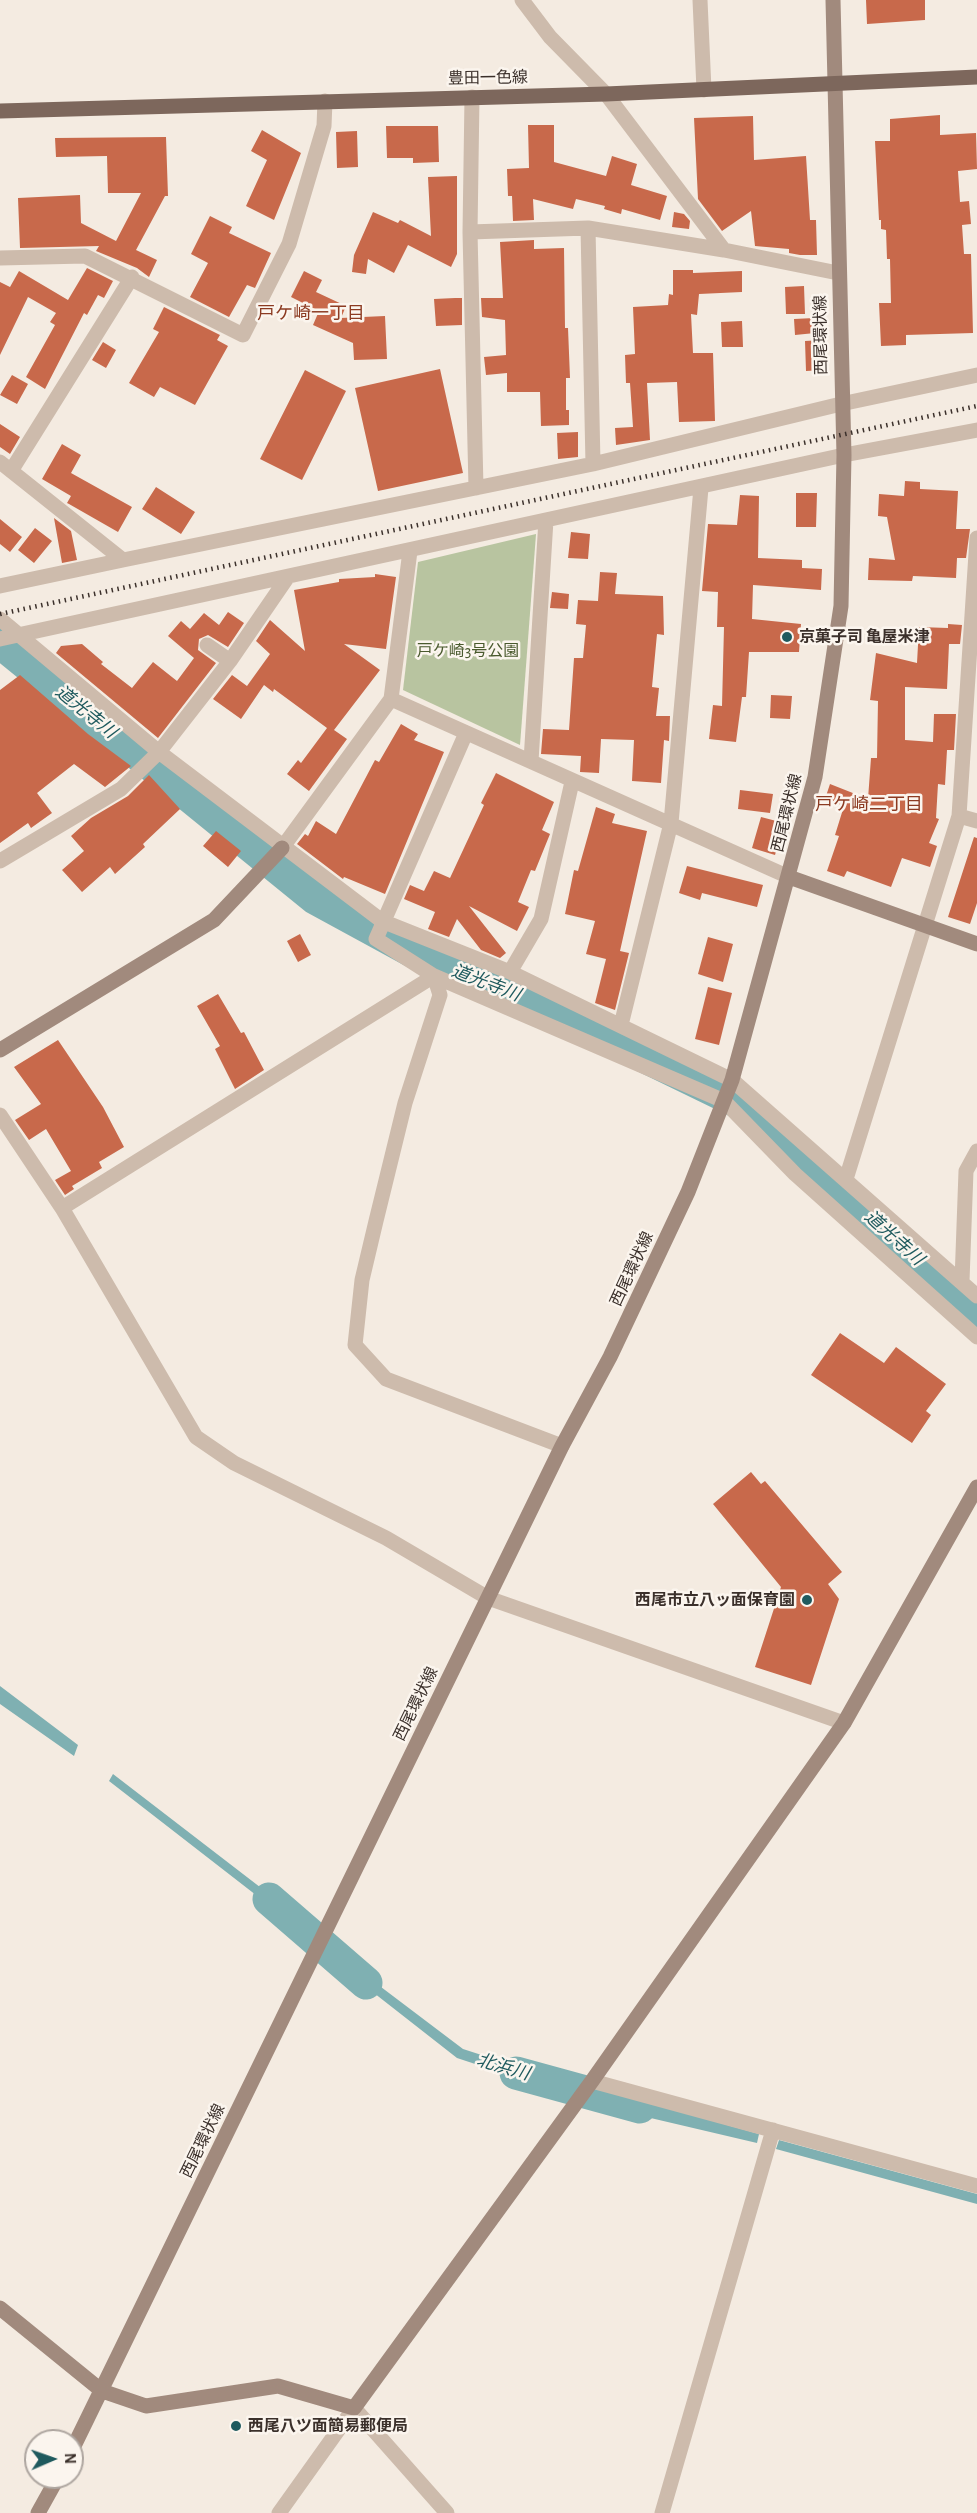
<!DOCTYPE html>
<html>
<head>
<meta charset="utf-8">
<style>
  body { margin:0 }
  #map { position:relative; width:977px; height:2513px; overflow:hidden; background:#f4ebe1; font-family:"Alegreya Sans",sans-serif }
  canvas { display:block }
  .north { position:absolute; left:24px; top:2429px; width:60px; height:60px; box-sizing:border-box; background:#fbf5ee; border:2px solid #aea6a0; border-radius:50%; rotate:88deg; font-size:16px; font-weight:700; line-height:24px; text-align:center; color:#3b302b }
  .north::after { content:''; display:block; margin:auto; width:21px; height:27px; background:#1f5a5e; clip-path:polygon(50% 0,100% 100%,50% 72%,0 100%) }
</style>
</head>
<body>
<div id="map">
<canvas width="977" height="2513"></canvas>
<div class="north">N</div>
</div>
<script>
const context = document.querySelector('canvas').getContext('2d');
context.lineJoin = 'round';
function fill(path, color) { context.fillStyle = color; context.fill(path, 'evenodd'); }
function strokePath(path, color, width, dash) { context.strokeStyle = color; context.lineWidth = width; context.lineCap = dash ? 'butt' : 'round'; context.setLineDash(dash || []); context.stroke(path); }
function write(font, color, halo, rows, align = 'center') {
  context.font = font + ' "Alegreya Sans","Noto Sans JP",sans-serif'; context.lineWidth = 5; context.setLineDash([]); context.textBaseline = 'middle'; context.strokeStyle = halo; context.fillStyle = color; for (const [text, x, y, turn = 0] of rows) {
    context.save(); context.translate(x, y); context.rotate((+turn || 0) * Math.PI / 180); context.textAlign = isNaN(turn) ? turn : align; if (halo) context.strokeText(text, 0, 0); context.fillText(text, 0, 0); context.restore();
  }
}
const green = new Path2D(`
  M536,534L520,745L403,690L418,562Z`);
const water = new Path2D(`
  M0,1686L78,1745L74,1756L0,1704Z
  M113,1774L295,1914L308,1918L299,1936L292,1923L109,1781Z
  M337,1941L344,1959L463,2049L562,2081L557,2091L457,2058L342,1968L327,1964Z
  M601,2089L759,2134L757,2143L591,2104Z
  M779,2140L977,2194V2204L776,2149Z`);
const river = new Path2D(`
  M0,642L315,898L438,965L520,996L736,1101L754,1113L977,1312
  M269,1899L366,1983
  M516,2073L640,2107`);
const building = new Path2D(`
  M866,0H925V20L867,24Z
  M940,115V135L976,133L977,169L958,171L960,202L969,201L971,224L962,225L964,254H971L973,333L906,335V345L881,346L879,303H891L890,259H887L886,230L881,229V220H879L875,141H890V119Z
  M753,116L754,160L806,156L810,220H816L817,255H800L789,253V249L755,246L751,211L722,231L698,199L694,118Z
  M528,125H554V162L606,176L612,156L637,164L631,185L667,196L660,220L622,209L621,214L604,209L605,206L576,199L573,209L533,199L534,220L513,221L512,196H508L507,169L529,168Z
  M386,126H438L439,162L413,163V158H387Z
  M262,130L301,153L274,220L246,206L267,160L251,151Z
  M357,131L358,167L337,168L336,132Z
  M166,137L168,196H165L136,250L157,260L149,277L137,268L96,251L99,246L20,248L18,198L80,195L81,223L116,241L141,193H108L107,156L56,157L55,138Z
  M457,176V254L451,267L408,245L394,273L368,259L366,274L352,272L354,255L373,212L398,223L400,220L431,236L428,177Z
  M674,212L684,214L690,221L689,229L672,227Z
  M210,216L232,227L229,233L271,253L255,288L247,285L229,317L190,297L208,263L191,254Z
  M534,240V249L564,248L565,328H568L570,378H566V410H569V425L541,426L540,392H507V373L486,375L484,357L506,355L505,320L482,317L481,298H503L500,242Z
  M87,268L113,281L104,298L98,295L87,315L84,313L45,389L26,377L55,325L50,322L56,313L28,297L0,355V282L10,287L19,271L68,300Z
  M673,270H693V273L742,271V292L699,294L697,315L691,314L693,353H713L715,421L679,422L677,382L647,383L650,440L616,445L615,428L633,427L630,383H626L625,355L635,354L633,307L668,305L669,294L673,295Z
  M304,271L322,280L316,292L346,306L341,318L385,316L387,359L354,360L353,343L313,325L319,311L291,297Z
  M804,286L805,314H786L785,287Z
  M455,298H462V325L436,326L434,299Z
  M164,307L220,335L217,340L228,346L195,405L160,387L154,397L129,383L159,332L153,329Z
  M814,318L815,333L795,335L794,319Z
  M742,321L743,347H722L721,322Z
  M823,340L824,370L806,371L805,341Z
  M103,342L116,350L106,368L92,360Z
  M440,369L463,473L378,491L355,388Z
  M305,370L346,391L302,480L260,459Z
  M12,375L28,384L17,404L0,395Z
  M0,424L20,437L10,454L0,447Z
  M578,432V457L558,459L557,433Z
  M62,444L81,455L71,473L132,507L118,532L69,504L67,503L71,496L42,479Z
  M905,481L920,482V489L958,491L956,529H970L966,558H957L956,578L913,576L912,581L868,580L869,558L895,560L887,517L878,516L879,494L904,496Z
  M156,487L195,512L181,534L142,509Z
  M796,493H817L816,527H796Z
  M740,495L759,496L758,558L802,560V568L822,569L821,590L753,585L752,619L801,624L799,652H749L746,697H742L736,742L709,739L713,705L722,706L724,627H717L718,592L702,591L708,524L737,525Z
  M54,518L71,531L77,560L62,563Z
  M0,519L22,537L10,552L0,544Z
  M35,528L52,541L34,563L18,550Z
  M571,532L590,534L588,559L568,558Z
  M600,572L617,573L615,594L663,596L664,635L657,634L652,687L659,688L656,716H670L669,741L664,740L661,783L632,781L634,740L601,739L599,773L580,772L581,756L541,754L543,729L569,730L574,658H583L586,625L576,624L578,600L598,601Z
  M375,574L396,577L386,649L344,644L380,670L334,730L347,739L309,791L287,774L298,760L301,763L327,728L274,689L273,692L264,685L241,719L213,699L232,675L247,686L270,654L256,641L270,620L305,651L294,590L339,582V579L375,577Z
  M552,592L569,594L568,609L550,608Z
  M228,612L244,623L228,647L208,635L199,639L198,650L216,663L158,738L56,653L61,646L82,644L103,662L101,664L132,688L153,662L177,681L194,658L168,636L181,621L190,629L204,613L219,625Z
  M948,624L962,625L960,644H949L947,689L905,687V740L933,742L934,714H956L954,750H947L945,785L938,784L936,818L939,819L929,843L937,846L930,867L902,858L891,887L847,871L844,877L827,871L839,836L835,835L844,806L825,799L830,784L868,799L871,758H877L878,701L870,700L876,653L917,663L919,627L948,628Z
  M20,675L88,734L131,766L105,787L74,764L37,793L52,813L31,828L28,823L0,843V690Z
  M771,695L792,696L790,719L770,718Z
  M401,724L418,734L414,740L444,752L385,894L344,877L343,879L297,844L305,834L308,836L316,821L336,834L375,760L379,762Z
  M496,773L554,802L542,830L550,834L535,871L531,870L518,902L529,907L517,931L469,906L506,953L500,958L481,950L457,919L449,937L428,929L435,912L404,899L410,885L424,891L434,871L450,878L484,805L481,803Z
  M149,775L180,809L143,844L145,847L115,874L110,867L82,892L62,870L84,851L71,836L91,818L128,796Z
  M740,790L773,794L770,813L738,809Z
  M596,807L615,814L612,823L647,831L620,951L629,953L615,1010L595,1003L606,959L586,954L595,921L565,914L574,870L578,871Z
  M761,817L784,823L775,855L752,848Z
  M216,831L241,851L228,867L203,846Z
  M974,837L977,838V903L970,924L948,917Z
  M687,866L763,885L757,907L702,893L700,900L679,893Z
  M300,934L311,955L298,962L287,941Z
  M708,937L733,944L723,982L698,974Z
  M708,987L732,993L719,1045L695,1039Z
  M218,994L241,1033L244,1032L264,1070L235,1089L215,1049L220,1046L197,1006Z
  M58,1040L103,1107L124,1147L99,1162L102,1168L72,1186L74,1189L65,1195L55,1180L71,1171L46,1129L29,1140L15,1120L41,1104L14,1067Z
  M840,1333L884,1363L896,1347L946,1384L926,1411L931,1415L912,1443L811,1375Z
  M751,1472L761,1484L765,1481L842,1572L828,1584L839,1599L811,1685L755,1667L781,1587L713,1504Z`);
const street = new Path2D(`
  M522,0L550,37L606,94L724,250
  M700,0L704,90
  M472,97L470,232L476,488
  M588,228L593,464
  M470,232L588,228L724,250L838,273
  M0,258L85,256L243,335L289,244L324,126L325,101
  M0,462L123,560L593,464L841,404L977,375
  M11,471L132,277
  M0,586L123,560
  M0,619L159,752L382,921L510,972L732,1080L977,1296
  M0,639L844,455L977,430
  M230,661L287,578
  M391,699L789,877
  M466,733L376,939L434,976L440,995L405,1103L376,1221L362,1280L355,1345L386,1379L562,1446
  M531,761L546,520
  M959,816L977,821
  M282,848L391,699L410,551
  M0,861L121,789L159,752L230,661L207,645
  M510,972L541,919L572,782
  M621,1025L671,823L701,488
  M0,1115L62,1208L196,1437L234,1463L386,1538L488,1598L844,1723
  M846,1179L959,816L977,538
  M62,1208L434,976L724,1101L795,1174L977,1337
  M962,1281L966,1171L977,1151
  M592,2081L977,2186
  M279,2513L354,2408L447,2513
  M662,2513L773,2130`);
const secondary = new Path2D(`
  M789,877L977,944
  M0,1050L214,920L282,848
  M0,2308L102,2391L146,2406L278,2386L354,2408L592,2081L844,1723L977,1487
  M72,2450L562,1446L610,1357L688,1192L732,1080L815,777L841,606L844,455L833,0
  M38,2513L58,2477`);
const primary = new Path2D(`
  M0,111L606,94L977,77`);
const rail = new Path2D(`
  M0,614L977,406`);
const markers = [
  [787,637,6,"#1f5a5e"],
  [807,1600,6,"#1f5a5e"],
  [236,2426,6,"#1f5a5e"]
];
const streetNames = [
  ["豊田一色線",488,78,-1],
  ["西尾環状線",821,335,-91],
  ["西尾環状線",787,813,-76],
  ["西尾環状線",632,1269,-65],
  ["西尾環状線",416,1704,-64],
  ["西尾環状線",203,2141,-64]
];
const poiNames = [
  ["京菓子司 亀屋米津",799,637],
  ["西尾市立八ッ面保育園",795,1600,"right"],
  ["西尾八ツ面簡易郵便局",248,2426]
];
const parkNames = [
  ["戸ケ崎3号公園",468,651]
];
const neighbourhoodNames = [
  ["戸ケ崎一丁目",311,314],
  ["戸ケ崎二丁目",869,805]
];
const waterNames = [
  ["道光寺川",86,712,39],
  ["道光寺川",486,983,21],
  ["道光寺川",894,1238,42],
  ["北浜川",503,2067,16]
];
fill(green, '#b8c4a0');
fill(water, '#7fb0b2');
strokePath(river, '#7fb0b2', 33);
fill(building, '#c8694b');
strokePath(street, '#cdbbac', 15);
strokePath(secondary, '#a18a7d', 15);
strokePath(primary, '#7d675c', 15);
strokePath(rail, '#3b302b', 4.5, [1.5, 4.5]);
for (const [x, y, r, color] of markers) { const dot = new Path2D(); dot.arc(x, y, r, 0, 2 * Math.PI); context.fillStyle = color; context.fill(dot); strokePath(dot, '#fbf5ee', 2); }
write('16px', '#3b302b', '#fbf5ee', streetNames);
write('bold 16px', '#3b302b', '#fbf5ee', poiNames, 'left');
write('16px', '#4a5a2e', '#fbf5ee', parkNames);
write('18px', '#8c3b22', '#fbf5ee', neighbourhoodNames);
write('italic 18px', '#1f5a5e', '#fbf5ee', waterNames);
</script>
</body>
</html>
